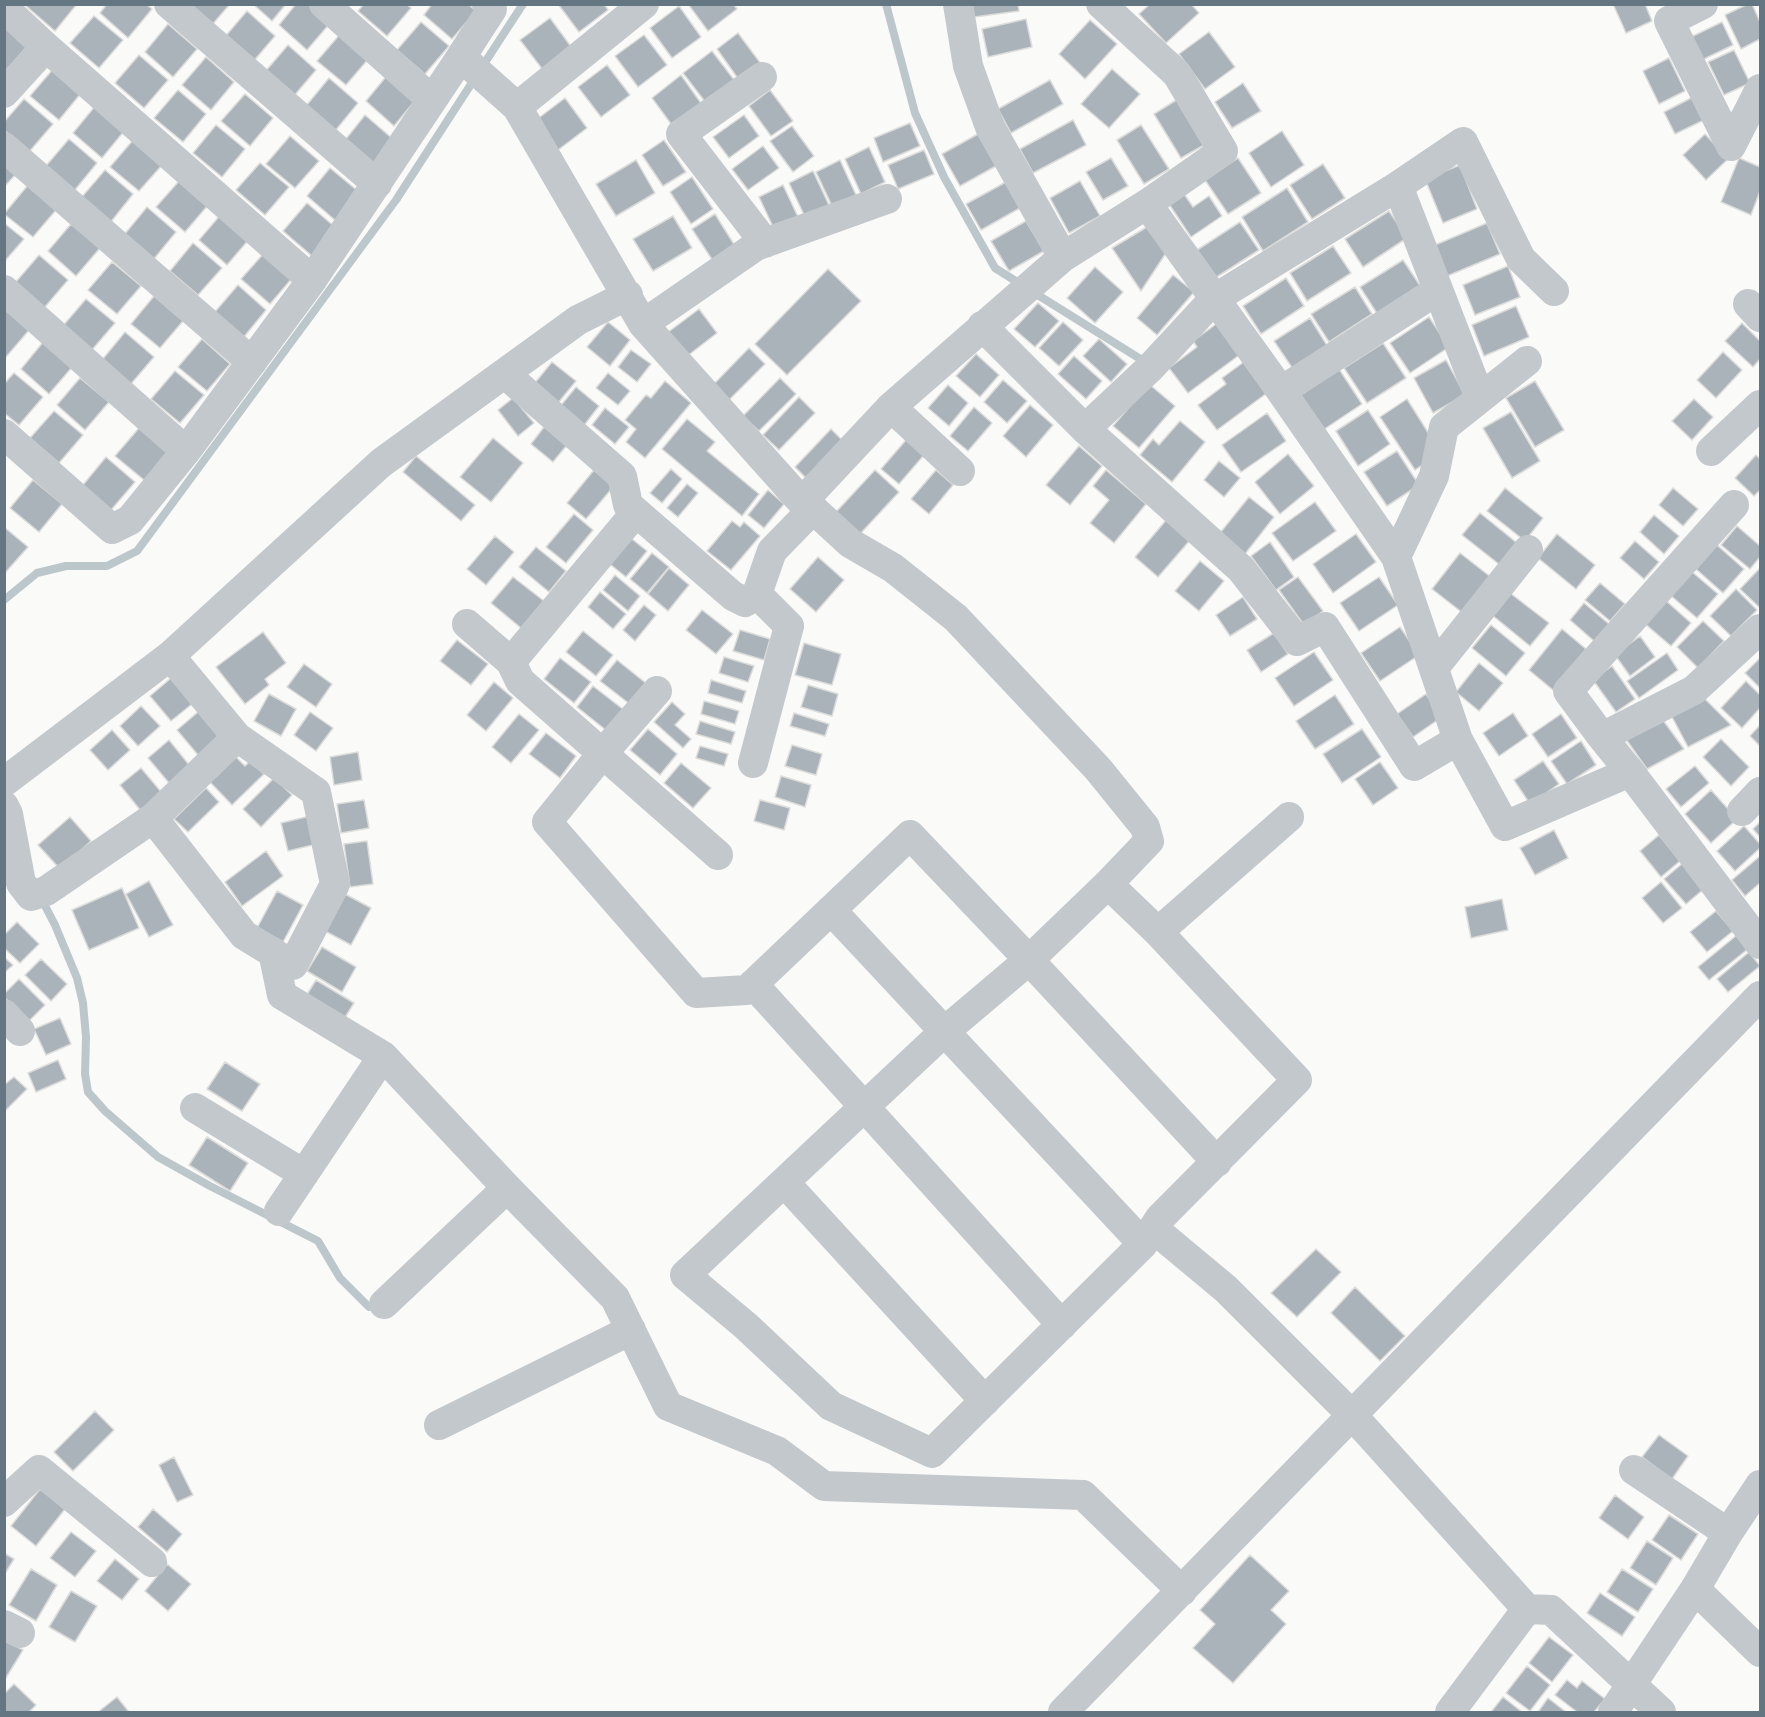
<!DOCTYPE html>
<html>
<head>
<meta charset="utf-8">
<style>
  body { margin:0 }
  #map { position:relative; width:1765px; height:1717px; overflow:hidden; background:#fafaf8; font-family:Signika,sans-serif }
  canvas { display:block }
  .frame { position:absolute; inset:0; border:6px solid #657683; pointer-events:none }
</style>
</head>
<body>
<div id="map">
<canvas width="1765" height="1717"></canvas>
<div class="frame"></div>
</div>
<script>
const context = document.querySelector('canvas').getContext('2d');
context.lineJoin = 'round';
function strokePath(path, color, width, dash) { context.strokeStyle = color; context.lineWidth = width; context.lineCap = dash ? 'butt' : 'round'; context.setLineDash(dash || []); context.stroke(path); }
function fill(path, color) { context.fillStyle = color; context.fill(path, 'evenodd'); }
const stream = new Path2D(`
  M886,4L915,113L944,177L995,268L1022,285
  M482,67L523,4
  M1033,292L1142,360
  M4,600L37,573L66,566H107L137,551L396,200L475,78
  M41,898L55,925L77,978L83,1003L86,1037L85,1074L88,1092L105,1111L158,1157L210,1186L318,1241L340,1278L369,1307`);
const building = new Path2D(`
  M28,4H77L55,31L26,6Z
  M107,4H146L152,9L128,38L100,13Z
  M185,4H230L211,26Z
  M253,4H286L272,21Z
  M296,4H311L331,22L307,50L279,25Z
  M364,4H406L411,8L387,36L358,11Z
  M432,4H468L476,11L452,39L424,15Z
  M558,4H604L608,10L579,32Z
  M688,4H733L737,9L708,31Z
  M972,4H1018L1019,11L974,17Z
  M1150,4H1191L1199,13L1166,43L1139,14Z
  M1613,4H1645L1652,21L1626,33Z
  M1748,4H1752L1760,22V39L1741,49L1725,15Z
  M679,6L701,37L672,58L650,28Z
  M247,11L275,36L252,63L223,39Z
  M94,16L123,40L99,68L70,43Z
  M550,18L572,48L543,70L520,40Z
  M1026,19L1032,47L988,57L982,29Z
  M1090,20L1117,44L1085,79L1059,54Z
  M4,22L30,43L6,71L4,70Z
  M421,22L449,46L425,74L397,50Z
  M1722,22L1733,45L1702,60L1691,37Z
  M168,24L197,49L173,77L145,52Z
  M1209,32L1235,67L1205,89L1179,54Z
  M341,33L370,57L346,85L317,61Z
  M738,33L761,64L739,80L717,49Z
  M644,35L667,65L638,87L615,56Z
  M288,45L316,70L293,97L264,73Z
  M1734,50L1750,83L1724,95L1708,62Z
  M712,51L735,81L706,103L683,73Z
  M139,55L168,80L144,108L115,83Z
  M206,57L234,82L211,110L182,85Z
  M1669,58L1685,91L1659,104L1643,71Z
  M607,65L630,95L601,117L578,87Z
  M54,68L82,92L59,120L30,96Z
  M1112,69L1140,94L1109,128L1081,104Z
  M389,73L418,97L394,126L366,101Z
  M681,75L703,106L674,128L652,98Z
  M329,78L358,103L335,131L306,106Z
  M1050,80L1063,104L1011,133L998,109Z
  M1243,83L1261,111L1232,128L1215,102Z
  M178,90L206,114L183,142L154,118Z
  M770,90L793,121L771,136L749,106Z
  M245,94L273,118L250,146L221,121Z
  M1695,96L1706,119L1675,134L1664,112Z
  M565,98L587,128L558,150L536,120Z
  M24,99L53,124L29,152L4,130V122Z
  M1178,99L1206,144L1181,158L1154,114Z
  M96,105L125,130L102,158L73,133Z
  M365,115L394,140L370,168L342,144Z
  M744,115L759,136L729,158L713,137Z
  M1073,120L1086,145L1033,173L1020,149Z
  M910,123L920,146L883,162L874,138Z
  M216,125L245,149L222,177L193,153Z
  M1141,125L1169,169L1144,184L1117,140Z
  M792,126L814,156L793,172L770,141Z
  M1282,131L1304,165L1271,187L1249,153Z
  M978,134L996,166L960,186L942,154Z
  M1705,134L1728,159L1706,180L1683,155Z
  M290,136L319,161L295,188L266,164Z
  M69,139L97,163L74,191L45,167Z
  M134,139L163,164L139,191L110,167Z
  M664,140L686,172L663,186L642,155Z
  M763,146L779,168L748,190L732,169Z
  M869,147L885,182L861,194L845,159Z
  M924,150L934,174L898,189L888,165Z
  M1111,158L1128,186L1103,200L1086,172Z
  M1238,158L1261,193L1228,214L1205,180Z
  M1739,158L1760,167V191L1751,215L1721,202Z
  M636,160L655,193L616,216L596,184Z
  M840,160L856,195L832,206L816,172Z
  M260,163L289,187L265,215L236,190Z
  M4,164L16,174L4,187Z
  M1323,164L1345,198L1312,219L1290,185Z
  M1460,165L1477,209L1443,223L1425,179Z
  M330,168L359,192L336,221L307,196Z
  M105,170L133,194L110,223L81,198Z
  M813,171L829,205L805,217L789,183Z
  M692,177L713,209L691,224L670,192Z
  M180,180L209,204L185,232L156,207Z
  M1080,181L1100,216L1069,233L1050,198Z
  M1006,182L1020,208L981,230L966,204Z
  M28,185L56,210L33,237L4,214Z
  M783,185L799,219L775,231L759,197Z
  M1287,188L1308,222L1263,251L1242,217Z
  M1184,194L1193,207L1209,196L1222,216L1191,237L1169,204Z
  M307,203L336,228L312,256L283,231Z
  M147,207L176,232L153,260L124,235Z
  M1389,211L1407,238L1363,267L1345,239Z
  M222,213L251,237L227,265L199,240Z
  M715,214L735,246L713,261L692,229Z
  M673,216L692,248L653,271L633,239Z
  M1026,221L1044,251L1009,271L991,241Z
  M1240,222L1259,250L1215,278L1197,250Z
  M4,223L24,239L4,262Z
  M1487,223L1500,254L1447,276L1435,245Z
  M71,224L100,248L76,276L48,251Z
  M1152,224L1168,250L1141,291L1112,248Z
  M193,243L222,268L198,295L170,271Z
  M1333,246L1351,273L1307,301L1290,273Z
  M265,252L294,276L270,304L241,279Z
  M39,255L68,280L44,308L15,283Z
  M1403,260L1421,287L1378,315L1360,287Z
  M112,262L141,286L117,314L88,290Z
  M1508,266L1520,297L1475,315L1463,285Z
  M1095,267L1123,292L1095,323L1067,298Z
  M828,269L861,301L787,375L755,344Z
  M1173,275L1194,292L1157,335L1137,318Z
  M1286,278L1304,306L1261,334L1243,306Z
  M238,285L266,310L243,338L214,313Z
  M1355,287L1372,314L1329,342L1311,314Z
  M154,296L183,321L160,348L131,324Z
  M86,299L115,323L91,351L62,327Z
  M1038,303L1059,321L1035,347L1014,329Z
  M1516,306L1529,337L1484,356L1472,325Z
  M4,307L30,329L6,357L4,355Z
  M699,309L717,333L686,357L667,333Z
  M1429,317L1449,347L1410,373L1390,343Z
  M1310,318L1328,347L1293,369L1274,341Z
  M608,322L630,340L610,366L587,347Z
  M1063,322L1083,340L1059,366L1039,348Z
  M1219,322L1242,353L1188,393L1169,368L1197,347L1193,341Z
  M1742,323L1760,341V359L1753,367L1725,341Z
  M125,332L154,357L130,385L102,360Z
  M202,339L230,364L207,391L178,367Z
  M1099,339L1127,364L1111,382L1083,356Z
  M44,341L73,366L49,394L21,369Z
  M1383,343L1406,378L1367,403L1344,368Z
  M749,348L765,364L728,401L712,386Z
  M631,350L651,364L637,382L618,367Z
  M1723,352L1742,370L1716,398L1697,380Z
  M976,354L999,375L980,397L956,376Z
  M1074,356L1102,381L1086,399L1058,374Z
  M1248,359L1271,390L1217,430L1198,405L1226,384L1222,378Z
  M1446,360L1465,395L1433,413L1414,378Z
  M552,362L576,381L558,403L534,384Z
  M1339,369L1362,404L1323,430L1301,395Z
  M175,371L204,395L180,423L151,399Z
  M14,373L43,397L19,425L4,413V384Z
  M608,373L630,391L618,405L596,388Z
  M80,378L109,402L85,430L57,405Z
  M780,378L796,394L759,431L743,416Z
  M1003,380L1027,401L1007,423L984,402Z
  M665,381L691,403L645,458L626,442L636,429L625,420L646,395L651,398Z
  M1535,381L1564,430L1535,447L1506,398Z
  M1149,384L1175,406L1139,448L1113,426Z
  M948,385L968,403L949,426L928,408Z
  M576,387L599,406L582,428L558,409Z
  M799,397L815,413L779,450L763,435Z
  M513,398L534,423L518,436L498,410Z
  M1407,399L1429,434L1425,463L1415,470L1380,417Z
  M1694,399L1713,417L1692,440L1672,421Z
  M1030,405L1053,425L1026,457L1003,436Z
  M974,407L992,423L968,451L950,436Z
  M605,408L629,427L615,444L592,425Z
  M1368,410L1390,444L1358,466L1336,431Z
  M54,411L83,435L59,463L30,438Z
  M1511,412L1540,461L1512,478L1483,428Z
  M1267,413L1286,441L1241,472L1222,445Z
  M687,419L715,442L707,451L759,494L742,516L662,449Z
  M1180,421L1205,442L1172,482L1140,455L1153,439L1159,445Z
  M544,427L567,445L553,462L531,444Z
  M139,428L168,453L144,480L115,456Z
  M831,429L847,445L811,483L795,467Z
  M493,438L523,463L491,502L460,477Z
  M906,440L924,455L899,484L881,469Z
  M1079,446L1102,466L1070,505L1046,485Z
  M1397,451L1419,485L1387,506L1364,472Z
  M1288,454L1314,486L1280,514L1255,482Z
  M1756,455L1760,459V490L1754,496L1735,478Z
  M416,456L475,505L461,521L403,472Z
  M106,457L135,482L111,510L83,485Z
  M1219,461L1240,478L1224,497L1204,480Z
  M671,469L682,479L662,503L650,493Z
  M594,470L614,486L586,519L567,503Z
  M875,470L899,492L860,534L836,512Z
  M936,470L953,485L929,514L911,499Z
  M1106,470L1146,504L1114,543L1090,523L1109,500L1093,486Z
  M33,480L62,504L39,532L10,508Z
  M687,484L698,493L678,517L667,508Z
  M1505,488L1543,518L1525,541L1487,511Z
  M1673,488L1698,509L1683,526L1659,505Z
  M768,490L784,504L764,528L748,515Z
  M1249,497L1274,517L1245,554L1220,533Z
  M1315,502L1336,531L1293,561L1272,533Z
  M1480,513L1517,543L1500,565L1462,535Z
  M574,514L593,530L566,563L546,547Z
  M1654,515L1679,536L1664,554L1640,532Z
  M1167,519L1191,539L1158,577L1135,557Z
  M732,521L740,527L744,522L760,536L731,570L707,551Z
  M1737,526L1760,546V557L1750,569L1721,545Z
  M4,527L28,547L4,574Z
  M1356,534L1376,562L1333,593L1313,564Z
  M1557,534L1595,565L1576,589L1538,558Z
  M627,535L647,551L626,577L606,561Z
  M495,536L514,552L486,585L467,569Z
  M1635,541L1659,562L1644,579L1620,558Z
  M1270,542L1294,577L1276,590L1251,556Z
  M1717,545L1744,569L1723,593L1696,569Z
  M536,547L566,571L549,592L519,567Z
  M652,553L669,567L647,593L630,579Z
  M1460,553L1492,578L1464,614L1432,589Z
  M818,557L844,580L816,612L790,589Z
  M1200,561L1224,581L1199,611L1175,591Z
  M669,568L689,585L668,611L648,594Z
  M1760,568V608L1740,589Z
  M1691,571L1718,594L1697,618L1670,595Z
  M615,575L640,596L628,611L603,590Z
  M513,577L544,601L521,628L491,603Z
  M1298,577L1323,611L1304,625L1279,590Z
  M1379,577L1398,605L1359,631L1340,603Z
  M1600,583L1625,604L1610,621L1585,600Z
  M1736,589L1757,610L1731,636L1710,616Z
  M600,592L626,614L613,629L588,607Z
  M1510,593L1549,623L1530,646L1492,615Z
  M1243,597L1257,619L1230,636L1216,615Z
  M1664,599L1691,623L1671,646L1644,623Z
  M1584,603L1609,624L1594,641L1570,620Z
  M644,605L656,615L635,641L623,630Z
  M702,610L733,634L716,654L686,630Z
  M1703,621L1724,641L1698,668L1677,647Z
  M1491,625L1525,653L1506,676L1472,648Z
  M1400,627L1419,655L1380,681L1361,653Z
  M1562,629L1586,649L1553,690L1529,670Z
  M740,630L770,639L764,660L733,651Z
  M583,631L613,655L596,676L566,652Z
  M263,632L286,663L265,679L269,685L245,704L216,667Z
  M1274,633L1288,654L1261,672L1247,650Z
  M1640,636L1655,657L1630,676L1615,655Z
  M457,640L488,664L471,685L440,661Z
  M804,643L841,654L832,685L795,675Z
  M1314,652L1333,680L1294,706L1275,678Z
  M1667,653L1678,670L1639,698L1627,681Z
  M724,657L754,666L748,682L719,673Z
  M560,658L591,682L574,703L544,679Z
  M1760,658V688L1745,673Z
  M617,660L647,684L631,705L600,681Z
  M1479,663L1503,683L1479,711L1456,692Z
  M304,664L332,684L316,707L287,687Z
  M1612,666L1635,699L1616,712L1593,680Z
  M171,678L192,704L171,721L150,696Z
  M711,680L746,691L742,703L708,693Z
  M1746,681L1760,695V708L1742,728L1721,708Z
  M494,682L513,698L486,731L467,715Z
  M808,685L838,694L832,716L801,707Z
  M593,686L624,710L607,731L577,707Z
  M269,694L296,709L281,736L254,721Z
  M1426,694L1442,717L1413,737L1397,714Z
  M1335,695L1354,724L1315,749L1296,721Z
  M1704,698L1731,725L1688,747L1671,715Z
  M704,701L739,711L735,724L701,714Z
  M672,702L685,714L675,725L691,739L683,748L654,722Z
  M141,706L160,726L138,746L120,726Z
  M198,712L220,738L198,755L177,730Z
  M310,712L333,728L316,751L294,735Z
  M794,713L829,724L825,736L790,726Z
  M1513,713L1528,736L1499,756L1483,733Z
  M519,714L539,730L511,763L492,747Z
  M1561,714L1577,738L1548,757L1532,734Z
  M1660,716L1684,749L1647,769L1623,735Z
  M700,721L735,732L731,744L696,734Z
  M1760,725V746L1750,736Z
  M648,729L677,754L660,775L630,750Z
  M1362,729L1381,757L1342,783L1323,754Z
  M112,730L130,750L108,770L90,750Z
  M546,733L576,756L560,778L529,754Z
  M1721,739L1749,767L1731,786L1703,757Z
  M169,740L190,766L169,783L148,758Z
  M1581,741L1596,765L1567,784L1551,761Z
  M792,745L822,754L816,775L785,766Z
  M700,746L728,754L724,766L696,758Z
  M358,752L362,780L334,785L330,757Z
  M235,756L245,766L250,761L264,774L232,805L210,782Z
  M1543,761L1559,784L1530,804L1514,780Z
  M1380,762L1398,788L1373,805L1355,779Z
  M681,763L711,788L693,808L664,783Z
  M1695,766L1709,783L1681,807L1666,789Z
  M141,768L162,793L141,811L120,785Z
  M781,776L811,785L805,807L775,797Z
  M274,778L292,795L261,827L243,809Z
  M206,788L219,802L188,832L174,819Z
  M1711,790L1737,819L1711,843L1685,814Z
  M364,800L369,828L341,833L337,804Z
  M760,800L790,808L784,830L754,821Z
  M310,816L317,844L288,851L281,823Z
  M70,817L91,841L60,869L38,845Z
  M1760,822V837L1753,829Z
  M1744,826L1760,844V848L1735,871L1717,851Z
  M1554,830L1568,858L1535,875L1520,848Z
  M1659,835L1680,861L1661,877L1640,851Z
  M367,841L373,884L350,887L344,844Z
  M266,851L283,876L242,906L225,882Z
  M1760,856V883L1745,896L1732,880Z
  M1683,863L1704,889L1686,904L1664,879Z
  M149,881L173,925L149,937L126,894Z
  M1661,882L1682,908L1663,923L1642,898Z
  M122,888L139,928L89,950L72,910Z
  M277,891L303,905L283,942L257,928Z
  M345,894L371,908L351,945L325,931Z
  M1502,899L1508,930L1471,938L1465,907Z
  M1716,911L1733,931L1707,952L1690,932Z
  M17,922L39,944L20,963L4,948V935Z
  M1737,935L1748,949L1709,980L1698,967Z
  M322,947L356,967L342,992L307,971Z
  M1749,952L1760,966L1728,992L1717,979Z
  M4,957L13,965L4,973Z
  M41,959L67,984L51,1001L25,975Z
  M19,979L45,1005L29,1021L4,997V994Z
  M316,980L354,1003L344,1019L306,996Z
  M60,1018L71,1044L46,1055L34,1029Z
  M58,1060L66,1079L36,1092L28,1073Z
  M225,1062L260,1084L242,1111L207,1089Z
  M14,1077L27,1089L5,1111L4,1085Z
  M207,1137L248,1163L230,1191L189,1165Z
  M1316,1249L1341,1272L1297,1317L1271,1293Z
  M1355,1287L1405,1336L1380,1361L1331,1313Z
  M95,1411L114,1430L73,1471L54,1452Z
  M1659,1435L1688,1456L1672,1479L1642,1457Z
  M174,1457L193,1495L177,1502L159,1465Z
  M40,1489L65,1509L36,1546L11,1526Z
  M1615,1495L1644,1517L1628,1539L1599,1518Z
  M153,1509L182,1534L167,1552L138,1527Z
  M1669,1515L1698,1534L1681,1560L1652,1540Z
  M71,1532L96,1551L75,1577L50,1558Z
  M1647,1541L1673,1558L1656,1585L1630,1568Z
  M4,1553L14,1559L4,1575Z
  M1250,1555L1289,1591L1271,1610L1286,1624L1233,1683L1193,1648L1215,1624L1200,1610Z
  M115,1559L139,1579L122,1600L97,1581Z
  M167,1564L191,1584L168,1611L145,1591Z
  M31,1569L57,1585L36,1621L9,1605Z
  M1622,1569L1653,1589L1638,1612L1607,1592Z
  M71,1591L97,1606L75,1642L49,1627Z
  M1600,1593L1635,1617L1622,1636L1587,1613Z
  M1549,1637L1573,1655L1552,1682L1529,1663Z
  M4,1639L23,1650L4,1681Z
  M1527,1666L1550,1685L1530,1711L1506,1693Z
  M1567,1680L1577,1688L1582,1681L1605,1699L1594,1712H1577L1555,1695Z
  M14,1684L36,1705L29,1712H4V1694Z
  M117,1697L129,1712H98Z
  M1503,1697L1522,1712H1491Z
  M1548,1698L1566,1712H1538Z`);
const minor = new Path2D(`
  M169,4L377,184
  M324,4L432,100
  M487,4L492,9L461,57L517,107L643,324L802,502L813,509L850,543L893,568L956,618L1098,769L1145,827L1149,841L1108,884L1029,960L945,1031L685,1275L746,1326L831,1406L932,1453L1143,1244L1160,1218L1297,1080L1158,932L1108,884
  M958,4L968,66L990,127L1063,257
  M1703,4L1669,21L1731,146
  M4,8L46,47L4,93
  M46,47L312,280
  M762,77L681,134L765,243
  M517,107L644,4
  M1731,146L1760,89
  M4,147L252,362
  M1147,204L1281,391L1396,557L1458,740L1505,826L1630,772L1760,944
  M4,290L186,451
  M1748,304L1760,317
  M643,324L756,246L887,199
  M982,326L1085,429L1241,569L1297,641L1325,627L1414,766L1458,740
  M505,374L622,476L628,505L636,512L733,596L745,602L757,594
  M1281,391L1438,290
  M1480,398L1398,186L1463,142L1521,259L1554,291
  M891,407L960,471
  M1085,429L1150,368L1214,299L1398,186
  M4,434L112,529L130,520L186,451L312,280L461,57
  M1711,451L1760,405
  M802,502L891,407L1063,257L1147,204L1223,151L1177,74L1101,4
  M1396,557L1434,476L1444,427L1527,361
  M467,624L511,662L520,681L718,855
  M511,662L636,512
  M1434,668L1528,550
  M657,691L603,753L547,822L696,993L747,990L910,835L1029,960L1217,1162
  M1602,737L1694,690L1760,629
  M753,763L789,626L757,594L772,551L813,509
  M1630,772L1602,737L1568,691L1734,505
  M4,782L170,656L381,463L578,320L628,295
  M4,806L8,814L21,883L31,896L46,891L153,818L244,935L293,965L335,884L316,792L237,737L170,656
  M1742,811L1760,792
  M153,818L237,737
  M831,910L1143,1244
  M1158,932L1289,817
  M273,952L282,995L383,1056L507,1188L615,1298L668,1406L777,1451L824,1486L1083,1495L1182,1591
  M753,984L1062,1325
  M4,1014L20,1031
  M195,1108L304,1174
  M784,1182L985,1401
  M279,1211L383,1056
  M1154,1229L1226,1289L1353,1416L1527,1609L1450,1712
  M384,1304L507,1188
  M439,1425L631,1330
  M1634,1470L1728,1533
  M4,1502L39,1470L152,1562
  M1695,1589L1760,1652
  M1527,1609L1551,1610L1661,1712
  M4,1625L20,1633
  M1063,1712L1760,996
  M1613,1712L1695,1589L1728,1533L1760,1485`);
strokePath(stream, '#bbc7cb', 8);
fill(building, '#aab3b9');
strokePath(building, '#dcdcda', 1.5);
strokePath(minor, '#c3c8cc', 30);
</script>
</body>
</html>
